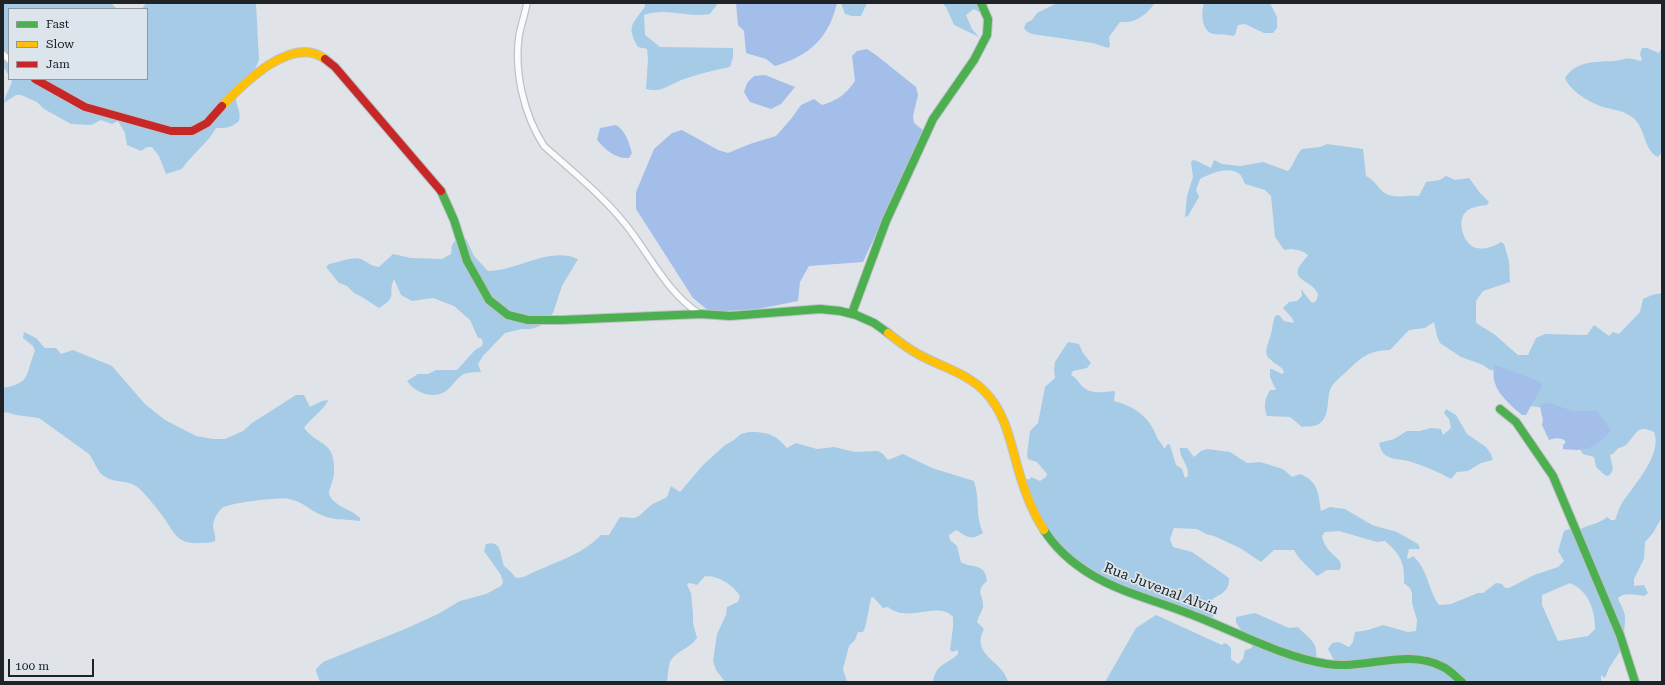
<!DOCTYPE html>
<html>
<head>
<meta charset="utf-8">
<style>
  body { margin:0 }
  #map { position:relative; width:1665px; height:685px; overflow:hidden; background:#e0e4e8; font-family:"Roboto Serif",serif }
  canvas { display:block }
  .frame { position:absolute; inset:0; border:4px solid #202326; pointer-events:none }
  .legend { position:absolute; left:8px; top:8px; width:140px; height:72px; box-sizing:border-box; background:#dce5ec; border:1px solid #91979d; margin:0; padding:5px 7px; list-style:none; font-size:12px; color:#202326 }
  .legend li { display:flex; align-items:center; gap:8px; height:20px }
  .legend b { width:20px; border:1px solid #91979d }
  .scale { position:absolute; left:8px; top:659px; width:86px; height:18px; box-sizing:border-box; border:2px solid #202326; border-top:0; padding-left:5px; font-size:12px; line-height:14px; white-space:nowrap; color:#202326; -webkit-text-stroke:3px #dce5ec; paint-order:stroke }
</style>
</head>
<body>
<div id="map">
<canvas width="1665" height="685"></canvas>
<div class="frame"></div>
<ul class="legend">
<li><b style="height:5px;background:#4caf50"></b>Fast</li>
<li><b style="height:5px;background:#ffc107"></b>Slow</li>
<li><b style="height:5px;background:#c62828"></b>Jam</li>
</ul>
<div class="scale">100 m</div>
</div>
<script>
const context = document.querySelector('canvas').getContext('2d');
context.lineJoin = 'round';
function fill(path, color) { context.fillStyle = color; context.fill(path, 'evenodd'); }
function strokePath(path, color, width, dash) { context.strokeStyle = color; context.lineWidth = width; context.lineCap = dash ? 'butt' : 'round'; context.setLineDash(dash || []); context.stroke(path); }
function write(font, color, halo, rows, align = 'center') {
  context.font = font + ' "Roboto Serif",serif'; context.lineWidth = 3.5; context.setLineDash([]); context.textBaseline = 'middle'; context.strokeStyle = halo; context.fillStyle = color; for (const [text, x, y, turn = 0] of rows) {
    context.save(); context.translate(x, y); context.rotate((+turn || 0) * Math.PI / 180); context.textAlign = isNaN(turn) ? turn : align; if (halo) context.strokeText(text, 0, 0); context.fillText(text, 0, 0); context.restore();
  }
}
const forest = new Path2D(`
  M3,3H111L116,8L122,9H9V76L3,66Z
  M146,3H256L259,60L255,69L235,91C234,102 242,111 239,121C232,128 225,128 216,128C208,143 192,154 182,169L166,174L159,156L152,147H147L141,151L127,145L125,133L118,121L112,124L101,120L91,125L71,124L44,109L37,102L21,95H16L4,103L5,98L12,82L11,79H147V9H142Z
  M644,3H718L710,14C687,18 666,7 644,15L645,35L660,47L733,48V58L730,67C714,70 699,74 684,79C669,84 664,93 646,89L648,59L647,49L638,47C625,25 634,24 645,6Z
  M841,3H867L861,16H852L845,14Z
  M942,3H988L987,7L981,13L974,9L966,15L972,29L979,37L954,25L946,7Z
  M1057,3H1155C1146,15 1135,24 1120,22L1109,37L1110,46L1108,48L1093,43L1032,34L1026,31L1024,28L1026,23L1032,20L1037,13Z
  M1204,3H1270L1277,17V28L1273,33H1264L1245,24L1238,25L1235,35L1233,36C1227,34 1220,35 1214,34C1201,32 1201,12 1204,3Z
  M1662,47V152L1658,157C1643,150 1646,127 1632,117C1623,110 1613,110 1603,107C1590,103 1569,90 1565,78C1576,61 1594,62 1613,61C1627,60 1625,56 1640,61L1642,60L1640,54L1642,48H1647L1659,53Z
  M1327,144L1363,149L1366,176C1373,179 1377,186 1382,191C1392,200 1407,195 1419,196L1426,182L1440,180L1446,176L1455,180L1469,178L1480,193L1489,202L1487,205C1480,206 1468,207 1464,214C1457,225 1465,246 1477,248C1485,250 1495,246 1501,242L1504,244L1509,261L1510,282L1483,291L1476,301V323L1494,334L1518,355H1528L1536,338L1545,334L1587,335L1594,325L1609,336L1613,332L1619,334L1640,312L1643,299L1652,295L1662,293V517L1653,533L1645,542L1644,559L1634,579V586L1644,585L1648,593L1644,596C1636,595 1624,592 1618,598C1619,603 1623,607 1624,612C1627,619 1622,634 1625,644L1609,668L1605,678L1601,675V682H1105L1136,628L1156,615L1222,645L1224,643L1227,644L1231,648V659L1238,664L1243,659L1245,650L1252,648C1254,634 1234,631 1236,617L1255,613L1289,628L1298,627C1311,641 1320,642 1315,664L1318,667H1329L1326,663L1327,660H1334L1328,649L1332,643L1339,642L1349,647L1353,642L1355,632L1368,630L1383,625L1408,632L1416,631L1417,620L1412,603V593L1410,588L1404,583C1405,562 1400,554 1385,541L1377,542L1339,531L1325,532L1322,536C1324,547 1331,553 1340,561L1341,567L1339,570H1327L1317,576C1310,568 1298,559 1294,550H1274L1261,562L1240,548L1214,536L1206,534L1197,529L1174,528L1170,539L1173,547L1192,552L1229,578C1229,581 1229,585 1227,588C1220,600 1202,595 1214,616L1211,618L1196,611L1125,590L1085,576L1071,566L1053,548L1035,504L1022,480L1030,479L1031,477L1040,481L1046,477L1047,474L1037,462L1028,459L1027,455L1030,431L1038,423L1045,387L1055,378L1054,369L1055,362L1068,342L1079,344L1083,353L1091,363L1087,368L1073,371L1071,375C1077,378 1078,382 1082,386C1091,395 1103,392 1114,391L1115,392L1114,401C1133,406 1149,416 1156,435C1157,439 1162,444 1164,448H1165L1168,444L1170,445L1176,465L1182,469L1185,478L1188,476C1189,464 1179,458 1180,448H1187L1194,457L1201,451L1207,449L1230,452L1247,463L1260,462L1283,469L1292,477L1300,474C1319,482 1318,493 1321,511L1330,507L1345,509L1372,525L1397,532L1418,544L1420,549H1409L1407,558L1408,559L1413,556C1428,569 1428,590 1439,605L1451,604L1478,593H1483L1496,583L1502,584L1505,588H1509L1534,575L1558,567L1564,561L1558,551L1564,531L1569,529L1578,531C1588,523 1597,526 1607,517L1611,520H1615C1617,515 1619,508 1622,503C1634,485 1663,454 1654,432C1637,424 1637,433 1627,444C1625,447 1622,446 1619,448C1615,450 1615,454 1610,455L1613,469L1610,475L1606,476L1596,467L1594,457L1583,454L1581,451L1580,444L1565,411L1530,406L1500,371L1490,370L1483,365L1461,357L1440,343L1437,336L1434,322L1425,328L1409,330L1390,350C1367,351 1362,357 1345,373C1341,377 1335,381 1332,386C1325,397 1332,418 1317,425C1313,427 1306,426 1302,427L1290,417L1267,416C1263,406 1265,399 1270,390H1276L1270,377V369H1272L1282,374L1284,372C1282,366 1276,365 1271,360C1263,354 1267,348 1269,340C1272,334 1272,326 1274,319L1275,316L1279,315L1284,321L1294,323L1292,318L1283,308L1289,302L1297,301L1302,296L1301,289L1312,303L1316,301L1318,295C1316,283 1294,281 1298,269C1300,264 1305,260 1308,255C1303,250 1291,248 1284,250L1275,237L1271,196L1265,190L1245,184C1243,180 1242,175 1238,173C1227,166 1210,174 1200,179L1196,190L1199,197L1188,216L1185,217L1187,196L1193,177L1191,162L1193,160L1197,161L1211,168L1214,160L1222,164L1241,166L1263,162L1288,171C1294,165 1295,156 1302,149L1320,147ZM1570,583C1589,591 1595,610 1595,629L1588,636L1558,641L1542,605V595Z
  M458,237L466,239L474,256L488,271C518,271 548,246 578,259L562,286L553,313L540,326L531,329H522L505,333L483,356L478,364L481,372C475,372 468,372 462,375C456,379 452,387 446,391C434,400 415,393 407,381L418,374H428L436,370H457L475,350L482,346L483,342L481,338H478L470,320L454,306L433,298L412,301L401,295L394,279C387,295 399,296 379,308L362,297L354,293L347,286L339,283L326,267L329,264C337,263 353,256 361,259C368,262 370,266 379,267L393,254L411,258L442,259L451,254L452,245Z
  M24,332L36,338L45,348H56L61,354L73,350L112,366L145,404L165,420L196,436L213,439H225L243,431L252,423L296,395H304L310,407L322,401L328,400C327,407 310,419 304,428C319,447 336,440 334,474C334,479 328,491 329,494C334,507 352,509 360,518V521C348,519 335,521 324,516C311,512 303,501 289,499C279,497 230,503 222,508C220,510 216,515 215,518C210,529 217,532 215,541C210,543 205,543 200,543C175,545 173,529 161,514C155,506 144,492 136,486C128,480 113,483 104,476C97,472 94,460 89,454L39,418L16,415L6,412L3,414V388C32,383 25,374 35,351L33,346L23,338Z
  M1446,409L1456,415L1467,434L1486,447L1491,454L1493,460L1481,463L1468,471L1457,472L1451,479C1441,473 1420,464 1408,461C1400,459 1391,460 1384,454C1381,451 1380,447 1379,443L1394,439L1407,431H1419L1431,428L1441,429L1443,435L1451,428L1449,419L1444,413Z
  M749,432C767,432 775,434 787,448L796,443L817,449L834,447L855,452L878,451L883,454L888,460L903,454L932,468L974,481C980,498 975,517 983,533C970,541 968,537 956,530L949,535L950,540L957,546L961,562C972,569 985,562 987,581C974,592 984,594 983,607C982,612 978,617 977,622L984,629C970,656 1004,661 1008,682H933C936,663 947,665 958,654V650L952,652L950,650L953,627V617C937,600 908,624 888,607L883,608L873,597L871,598C869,606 867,626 863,632H858L855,640L849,646L843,669L847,682H725L716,670L713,661L717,634L726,615L727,607L738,602L740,596C735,588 726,581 717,578C713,576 710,577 705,576L697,585L690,583L687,584L688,587L691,593L693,614V623L697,638C690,649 675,651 670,662C668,668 668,676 667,682H320L316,671L317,668L323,662L405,629L438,614L460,601L486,594L501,586L503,582L501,575L484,551L486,544C502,540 500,555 504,566L510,571L516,578L524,577C550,563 580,557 601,535H609L620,517L634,518L639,516L651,505L667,497L671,486L680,492L703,465L725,445L734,440L741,434Z`);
const water = new Path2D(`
  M736,3H837C829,38 809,56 775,66L766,59L746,53L744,31L738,25Z
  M867,49L876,55L916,87L918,95L913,116L914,123L924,131L863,262L809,266L800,282L798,301L758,309L710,312L693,298L636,209V192L654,149L672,133L682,130L718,150L728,153L750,144L776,136L791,119L801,105L814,99L822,105C838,100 845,95 855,81L852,56L857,51Z
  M765,75L795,87L781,104L771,109L750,102L744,92L747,83L754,76Z
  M616,125C626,131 629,143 632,153L629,158C615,159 606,150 597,140L600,128Z
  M1495,365L1538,381L1542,386L1526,415H1522C1507,402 1488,387 1495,365Z
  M1550,403L1572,411H1597L1611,431C1594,448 1588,452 1563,449V445L1566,442C1562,437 1555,438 1549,440L1542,425C1545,418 1539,412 1541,405Z`);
const street = new Path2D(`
  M527,3C525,14 521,25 519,36C514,73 524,115 544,146C572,171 603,196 626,225C650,255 667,293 700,314
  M3,54L9,60`);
const fast = new Path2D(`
  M441,191L454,220L467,261L489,300L508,315L528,320H562L701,314L730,316L820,309L840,311L856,315L874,323L888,333
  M852,313L886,221L933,119L974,60L987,35L988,19L981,3
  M1500,409L1516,422L1553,476L1620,635L1635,682
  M1044,530C1056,549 1072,563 1092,575C1122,593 1158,601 1190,614C1233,630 1281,657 1327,664C1365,670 1407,648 1443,667C1450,670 1456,677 1462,682`);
const slow = new Path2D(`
  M222,106C243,84 292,34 325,59
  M888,333C898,341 907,348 918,354C941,367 968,373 986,393C1005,413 1010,440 1017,465C1023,487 1031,510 1044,530`);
const jam = new Path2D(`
  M325,59L335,67L441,191
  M35,79L85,107L171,131H192L207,123L222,106`);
const streetNames = [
  ["Rua Juvenal Alvin",1161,589,21]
];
fill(forest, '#a5cbe7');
fill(water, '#a2bee9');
strokePath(street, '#bec2c5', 8);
strokePath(fast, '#bec2c5', 10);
strokePath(slow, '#bec2c5', 10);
strokePath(jam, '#bec2c5', 10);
strokePath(street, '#fafbfc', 5.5);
strokePath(fast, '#4caf50', 8);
strokePath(slow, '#ffc107', 8);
strokePath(jam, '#c62828', 8);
write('14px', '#202326', '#dce5ec', streetNames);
</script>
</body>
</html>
